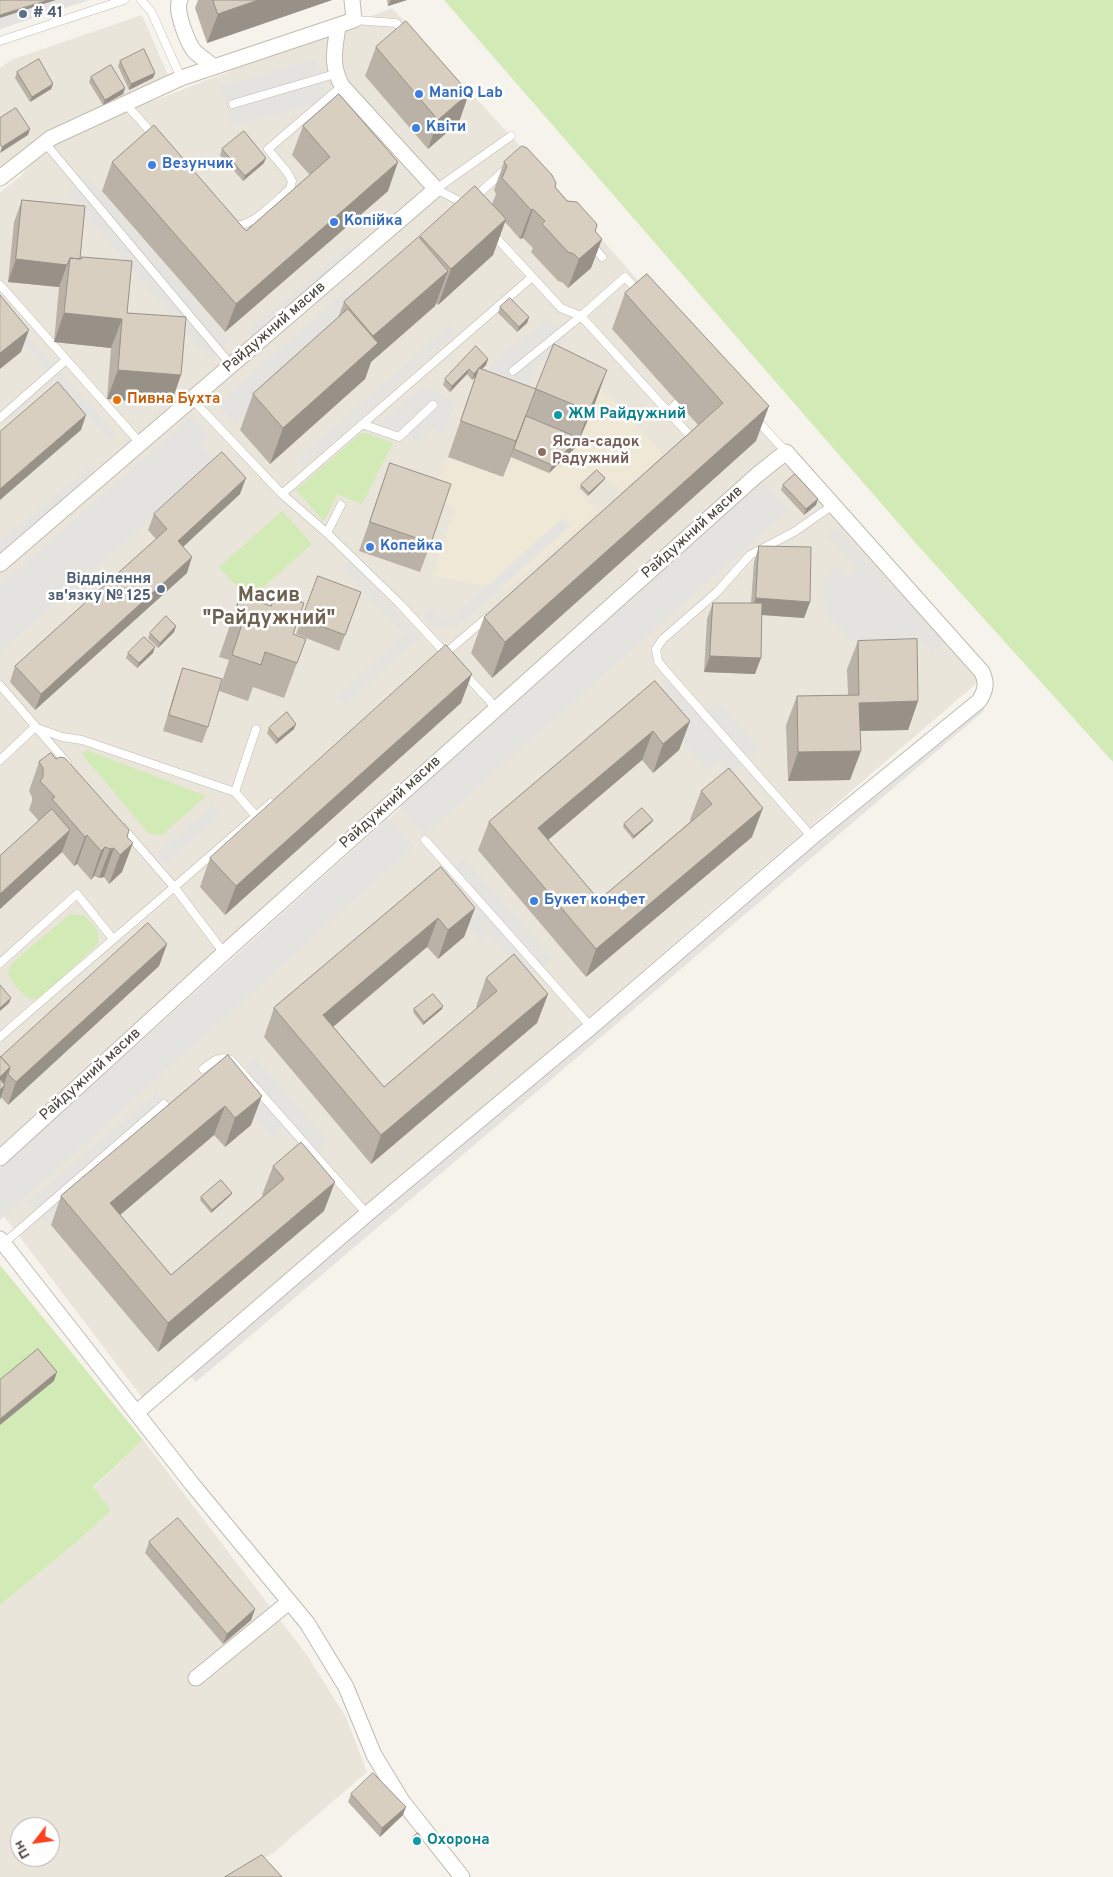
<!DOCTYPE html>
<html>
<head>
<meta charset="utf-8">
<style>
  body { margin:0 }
  #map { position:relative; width:1113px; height:1877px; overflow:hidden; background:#f6f3ec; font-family:Overpass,sans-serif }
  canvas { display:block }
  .north { position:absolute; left:10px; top:1817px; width:50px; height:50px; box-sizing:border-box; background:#fff; border:1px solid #b7b4b0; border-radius:50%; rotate:240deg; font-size:14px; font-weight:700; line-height:20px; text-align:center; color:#4b4439 }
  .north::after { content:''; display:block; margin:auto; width:18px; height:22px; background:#fc3f1d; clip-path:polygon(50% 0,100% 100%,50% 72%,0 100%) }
</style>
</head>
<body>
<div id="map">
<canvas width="1113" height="1877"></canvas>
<div class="north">Пн</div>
</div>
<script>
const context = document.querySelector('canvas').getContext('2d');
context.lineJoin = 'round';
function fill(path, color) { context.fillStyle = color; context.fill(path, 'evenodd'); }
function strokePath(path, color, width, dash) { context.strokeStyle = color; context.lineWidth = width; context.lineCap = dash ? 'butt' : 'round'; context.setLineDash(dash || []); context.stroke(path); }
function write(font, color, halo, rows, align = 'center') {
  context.font = font + ' Overpass,sans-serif'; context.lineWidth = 5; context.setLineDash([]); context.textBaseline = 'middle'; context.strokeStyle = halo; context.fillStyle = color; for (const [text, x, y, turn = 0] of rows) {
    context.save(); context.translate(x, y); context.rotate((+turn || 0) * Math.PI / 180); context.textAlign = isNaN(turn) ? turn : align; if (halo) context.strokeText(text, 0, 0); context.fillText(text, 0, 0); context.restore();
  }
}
const residential = new Path2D(`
  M392,8L511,136L791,454L979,681L144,1400L0,1211V1172L777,466L0,1153V192L21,176L45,143Z
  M142,15L170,80L46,132L0,168V68L11,60Z
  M143,1440L306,1654L346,1717L367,1772L273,1853L231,1877H0V1605L85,1535L111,1510L93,1488ZM20,1827H50V1857H20Z`);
const education = new Path2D(`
  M600,387L664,454L622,491L596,469L576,488L598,512L507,589L432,576L456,507L428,501L448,457L523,425L576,446Z`);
const green = new Path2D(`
  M444,0H1113V762L913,540Z
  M363,432L393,443L362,504L338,494L324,521L296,490Z
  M282,511L312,544L249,600L219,567Z
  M87,750L206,796L162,835L149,834L82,754Z
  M70,914L84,915L98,931V944L40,999H29L17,988L8,974L11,964Z
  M0,1265L143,1440L93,1487L111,1510L85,1535L0,1605Z`);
const parking = new Path2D(`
  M0,0H90L0,29Z
  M316,59L328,101L232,126L220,87Z
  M87,175L230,341L222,348L79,182Z
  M75,186L217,352L209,359L67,193Z
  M349,246L358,256L256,342L247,332Z
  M346,291L364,311L235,424L217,404Z
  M0,305L116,434L110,440L55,379L11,419L5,413L50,372L0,317Z
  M549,319L568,340L536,366L520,411L476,392L496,358Z
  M450,325L457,333L304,467L297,460Z
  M423,386L456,402L443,433L432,429L418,441L381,422Z
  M191,417L209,437L201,445L215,462L0,652V585Z
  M88,468L95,477L0,556V541Z
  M762,480L788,510L424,835L398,805Z
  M563,518L570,526L464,621L456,626L442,628L430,625L421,616L430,609L435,614L443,617H451L457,613Z
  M837,527L945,641L933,653L916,636L896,655L868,657L825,612L824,578L837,566L848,577L858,568L828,536Z
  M351,561L420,637L344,705L336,697L404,635L343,568Z
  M669,682L701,717L718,702L759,749L731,774L719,760L708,770L647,702Z
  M980,704L985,710L196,1382L189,1374L809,845L812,848Z
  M213,805L221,814L165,864L156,855Z
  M388,818L414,846L0,1220V1168Z
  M464,858L552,958L529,979L488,933L480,940L433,885Z
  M255,1058L329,1142L310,1159L283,1128L272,1137L225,1084Z
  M156,1093L175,1115L48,1223L29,1201Z`);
const service = new Path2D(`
  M141,0L151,11L181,78
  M354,20L396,23L406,34
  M0,41L124,0
  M125,103L156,138
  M233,104L335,74
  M45,143L231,365
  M473,199L507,168
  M467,205L436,189L511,136
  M233,224C249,231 277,200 290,189L292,181L287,172L268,149L342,86
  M491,232L561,308L581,316L692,438L689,440
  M592,245L602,257
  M0,285L141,444
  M513,371L581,316L625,277L640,293
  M192,399L282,494L327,533L400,604L448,656
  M668,412L677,403
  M0,418L66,360
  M756,419L786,452
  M362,424L399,437L433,405
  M282,494L532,277
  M327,533L341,505
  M442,656L489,616
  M463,672L497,709
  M0,685L67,763
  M37,728L62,737L82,740L235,792L256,729
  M0,760L35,727
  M235,792L256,816
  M122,827L175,888L224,953
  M812,837L665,670L658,661L656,649L663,639L717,592L750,555L794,532L833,505
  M425,840L591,1027
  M0,963L77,894L113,939
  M0,1037C90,959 181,882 271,803
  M203,1069C212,1062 220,1055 231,1060L367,1214
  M3,1244L164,1104`);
const minor = new Path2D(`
  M180,0C174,9 188,44 195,52C201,57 208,62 214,67
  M0,178L51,138L181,78L354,20L352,0
  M0,564L436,189L342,86C330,64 335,49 338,26
  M0,1158L224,953L757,475L786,452L982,672C987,683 986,690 979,701L812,837L591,1027L367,1214L136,1413
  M0,1239L192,1484L307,1623L346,1687L374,1755L402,1801L462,1877
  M196,1678L289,1602`);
const wall = new Path2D(`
  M198,0H332L207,43L195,8Z
  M387,0H407L388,6Z
  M376,47L469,93L459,122L428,149L365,76Z
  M120,61L155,73L153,78L129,90L118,66Z
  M17,72L53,84L51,89L30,102L15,78Z
  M91,77L125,88L123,94L103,105L89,82Z
  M303,126L388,191L225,332L102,191L112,162L246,231L310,175L292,155Z
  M222,149L264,163L243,181L220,155Z
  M504,162L555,187L602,239L591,268L568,288L563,283L558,281L531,252L533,248L523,238L520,239L505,222L493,255L438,305L436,303L435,306L371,362L365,379L270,464L240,430L253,394L338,318L344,302L420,238V236L492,204L496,194L494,190Z
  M22,200L80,259H81L82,257L127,313L171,404L107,399L111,348L54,342L59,287L8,282L14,222Z
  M647,274L756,441L492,678L471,653L484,617L698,425L612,329L625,293Z
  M500,307L529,317L527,323L517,332L498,313Z
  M488,359L486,365L482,369L526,417L536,389L594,406L576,447L549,473L511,457L512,454L503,477L448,457L476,376L472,380L467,374L450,392L443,385L445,379Z
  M390,463L431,543L420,572L359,551Z
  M605,478L604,480L588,496L580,488L581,485Z
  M783,485L816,505L804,515L781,490Z
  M240,494L183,547L187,573L35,710L10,682L15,666L156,539L148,530L154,514Z
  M759,546L810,602L804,618L761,615L755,674L704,672L707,619L713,603H751L754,562Z
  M361,592L339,651L296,634L302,619Z
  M240,596L293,634L306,639L284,698L253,687L248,701L219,691L229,660L219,657Z
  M176,626L174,632L158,648L148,638L150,633Z
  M858,641L918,701L908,730L860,731L850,780L788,781L786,725L797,696L848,695L847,669Z
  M128,653H153L137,668L126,658Z
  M183,668L208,727L202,743L163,731L177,684Z
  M655,681L690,721L679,750L653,773L642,760L548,840L599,900L691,821L690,820L701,791L752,837L586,977L478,850L489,822Z
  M461,703L225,915L200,887L210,858Z
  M269,728L294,729L276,744L267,733Z
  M56,759L127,837L122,872L109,884L104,877L99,878L94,876L91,880L77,864L74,866L62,852L0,909V856L39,821L29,810L32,801V797L29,791L39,762Z
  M653,820L652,822L633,839L623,827L624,824Z
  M441,867L475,908L464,937L438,959L427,947L333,1026L384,1087L477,1008L476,1007L486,978L548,994L537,1023L371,1164L264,1037L274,1008Z
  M167,944L159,966L8,1105L1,1097V1057Z
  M414,1009H442L423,1025L413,1012Z
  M228,1055L251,1125L225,1147L214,1135L120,1215L171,1275L263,1196L262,1195L273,1166L324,1211L158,1352L51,1225L61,1196Z
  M232,1193L231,1195L211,1213L200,1200L201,1197Z
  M149,1542L255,1609L251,1620L223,1644L145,1553Z
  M351,1794L403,1815L380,1837L348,1802Z
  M413,1837L422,1843L416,1847L412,1839Z`);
const shadedWall = new Path2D(`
  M48,0H56L0,18V15Z
  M258,0H332L207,43L218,14Z
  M391,0H407L388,6Z
  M155,73L153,78L129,90L131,84Z
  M53,84L51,89L30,102L32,97Z
  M125,88L123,94L103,105L105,100Z
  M469,93L459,122L428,149L438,120Z
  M30,129L28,135L0,153L2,147Z
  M266,158L264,163L243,181L245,176Z
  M398,162L388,191L225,332L236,304Z
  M533,209L523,238L520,239L531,210Z
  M506,219L493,255L438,305L451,269Z
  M602,239L591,268L568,288L579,259Z
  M16,259L67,265L59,287L8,282Z
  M448,271L435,306L371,362L365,379L270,464L283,428L367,353L373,336Z
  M64,313L122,319L111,348L54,342Z
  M529,317L527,323L517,332L519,327Z
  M29,330L21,352L0,369V353Z
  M488,359L486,365L476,375L478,370Z
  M469,369L467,374L450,392L452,386Z
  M118,370L181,375L171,404L107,399Z
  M478,370L476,376L472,380L474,374Z
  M607,370L594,406L576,447L549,473L552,465L579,438L589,411Z
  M536,389L523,425L503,477L516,441Z
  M769,406L756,441L492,678L505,642Z
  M86,415L81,430L0,500V489Z
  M246,478L240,494L172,557L178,541Z
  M605,478L604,480L588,496L589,493Z
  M818,499L816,505L804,515L806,509Z
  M192,557L187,573L35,710L41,694Z
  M756,598L810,602L804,618L750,614Z
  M176,626L174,632L158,648L160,643Z
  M155,647L153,653L137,668L139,663Z
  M710,656L761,658L755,674L704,672Z
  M472,674L461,703L225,915L236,886Z
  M918,701L908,730L849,731L859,703Z
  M690,721L679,750L653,773L663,744Z
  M296,724L294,729L276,744L278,739Z
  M653,731L642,760L528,857L538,828Z
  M861,751L850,780L788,781L798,752Z
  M763,808L752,837L586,977L596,949Z
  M653,820L652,822L633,839L634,836Z
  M70,830L62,852L0,909V894Z
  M87,835L77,864L74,866L85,837Z
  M133,843L122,872L109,884L120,855Z
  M105,847L94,876L91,880L101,851Z
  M114,848L104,877L99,878L110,849Z
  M475,908L464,937L438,959L448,930Z
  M438,918L427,947L313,1044L323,1015Z
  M167,944L159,966L8,1105L16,1082Z
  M548,994L537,1023L371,1164L381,1135Z
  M11,998L9,1003L0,1011V1008Z
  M443,1006L442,1009L423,1025L424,1022Z
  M10,1067L3,1087L5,1085L0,1100V1077Z
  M262,1096L251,1125L225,1147L235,1118Z
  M225,1106L214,1135L100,1232L110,1203Z
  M335,1182L324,1211L158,1352L168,1323Z
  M232,1193L231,1195L211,1213L212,1210Z
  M57,1372L54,1381L0,1425V1419Z
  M255,1609L251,1620L223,1644L227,1634Z
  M406,1807L403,1815L380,1837L382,1828Z
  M423,1840L422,1843L416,1847L417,1844Z`);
const building = new Path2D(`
  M0,0H48L0,15Z
  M213,0H258L218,14Z
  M406,21L469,93L438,120L376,47Z
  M144,49L155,73L131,84L120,61Z
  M39,59L53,84L32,97L17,72Z
  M111,65L125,88L105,100L91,77Z
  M339,94L398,162L236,304L112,162L154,125L246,231L330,157L303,126Z
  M16,108L30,129L2,147L0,144V118Z
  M244,131L266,158L245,176L222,149Z
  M522,146L527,148L552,175L556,183L555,187L567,201L577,202L596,223L597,226L595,231L602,239L579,259L574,254L568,252L542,224L545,221L533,209L531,210L502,178L507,166L504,162Z
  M475,186L506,219L451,269L420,236Z
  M22,200L85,206L80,259L70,258L67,265L16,259Z
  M419,237L448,271L373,336L344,302Z
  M82,257L132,261L127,313L186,317L181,375L118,370L122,319L64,313L70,258L81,259Z
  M647,274L769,406L505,642L484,617L723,403L625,293Z
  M0,295L29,330L0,353Z
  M510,298L529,317L519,327L500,307Z
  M348,309L378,343L283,428L253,394Z
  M554,344L607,370L589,411L536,389Z
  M476,346L488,359L479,368L474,374L469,369L452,386L445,379Z
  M479,368L536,389L516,441L461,421Z
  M58,382L86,415L0,489V432Z
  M526,416L579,438L552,465L514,449Z
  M222,452L246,478L178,541L192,557L41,694L15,666L167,529L154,514Z
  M390,463L451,484L431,543L370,522Z
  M597,470L605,478L589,493L581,485Z
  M795,474L818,499L806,509L783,485Z
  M759,546L811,547L810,602L756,598Z
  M318,576L361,592L345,635L302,619Z
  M275,593L304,603L293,634L306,639L297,663L265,652L261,665L232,655L242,624L232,621L240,596L271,606Z
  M713,603H762L761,658L710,656Z
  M166,616L176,626L160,643L150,633Z
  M144,637L155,647L139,663L128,653Z
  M917,639L918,701L859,703L861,751L798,752L797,696L859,695L858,641Z
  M446,645L472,674L236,886L210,858Z
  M183,668L222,679L208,727L169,715Z
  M655,681L690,721L663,744L653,731L538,828L599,900L712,804L701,791L729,768L763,808L596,949L489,822Z
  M287,712L296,724L278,739L269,728Z
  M51,753L56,759L60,757L65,758L129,830L127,837L133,843L120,855L114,848L110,849L105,847L101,851L87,835L85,837L52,799L55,797L40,781L43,777V768L39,762Z
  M642,808L653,820L634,836L624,824Z
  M52,809L70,830L0,894V856Z
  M441,867L475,908L448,930L438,918L323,1015L384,1087L497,991L486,978L514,954L548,994L381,1135L274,1008Z
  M148,923L167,944L16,1082L8,1074L10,1067L1,1057Z
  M0,985L11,998L0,1008Z
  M433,994L443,1006L424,1022L414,1009Z
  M228,1055L262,1096L235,1118L225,1106L110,1203L171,1275L284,1179L273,1166L301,1142L335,1182L168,1323L61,1196Z
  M0,1056L10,1067L0,1077Z
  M0,1079L5,1085L0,1090Z
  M221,1180L232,1193L212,1210L201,1197Z
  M38,1349L57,1372L0,1419V1380Z
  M178,1518L255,1609L227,1634L149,1542Z
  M373,1773L406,1807L382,1828L351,1794Z
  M418,1833L423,1840L417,1844L413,1837Z
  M262,1855L282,1877H225Z`);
const markers = [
  [23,14,5,"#5c6f8a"],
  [419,94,5,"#3f7fe0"],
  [416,128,5,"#3f7fe0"],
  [152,165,5,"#3f7fe0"],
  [334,222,5,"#3f7fe0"],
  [117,400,5,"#e8710a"],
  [558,415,5,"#0f9aa8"],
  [542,452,5,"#8d6e63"],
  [370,547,5,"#3f7fe0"],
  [161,589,5,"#5c6f8a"],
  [534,901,5,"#3f7fe0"],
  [417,1841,5,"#0f9aa8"]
];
const serviceNames = [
  ["# 41",33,14],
  ["Відділення",151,580,"right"],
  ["зв'язку № 125",151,597,"right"]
];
const shopNames = [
  ["ManiQ Lab",429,94],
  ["Квіти",426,128],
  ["Везунчик",162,165],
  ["Копійка",344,222],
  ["Копейка",380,547],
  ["Букет конфет",544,901]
];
const streetNames = [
  ["Райдужний масив",275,328,-41],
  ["Райдужний масив",693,533,-42],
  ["Райдужний масив",391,803,-42],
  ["Райдужний масив",91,1075,-42]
];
const foodNames = [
  ["Пивна Бухта",127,400]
];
const cultureNames = [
  ["ЖМ Райдужний",568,415],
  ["Охорона",427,1841]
];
const educationNames = [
  ["Ясла-садок",552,443],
  ["Радужний",552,460]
];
const districtNames = [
  ["Масив",269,597],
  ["\"Райдужний\"",269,620]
];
fill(residential, '#eae5da');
fill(education, '#efe8d6');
fill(green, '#d2eab5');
fill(parking, '#e5e3e0');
strokePath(service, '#c2bbae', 9);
strokePath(minor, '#c2bbae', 17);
strokePath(service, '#fff', 8);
strokePath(minor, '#fff', 15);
fill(wall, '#bab2a6');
fill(shadedWall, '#979187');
fill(building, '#d8cfc1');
strokePath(building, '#979187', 1);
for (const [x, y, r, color] of markers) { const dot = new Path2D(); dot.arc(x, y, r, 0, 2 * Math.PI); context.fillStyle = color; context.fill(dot); strokePath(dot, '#fff', 2); }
write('bold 15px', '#4e5e75', '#fff', serviceNames, 'left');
write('bold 15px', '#366cbe', '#fff', shopNames, 'left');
write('15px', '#4b4439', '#fff', streetNames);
write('bold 15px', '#c56008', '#fff', foodNames, 'left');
write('bold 15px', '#0d838f', '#fff', cultureNames, 'left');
write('bold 15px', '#785e54', '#fff', educationNames, 'left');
write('bold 20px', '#6e6250', '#fff', districtNames);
</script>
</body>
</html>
